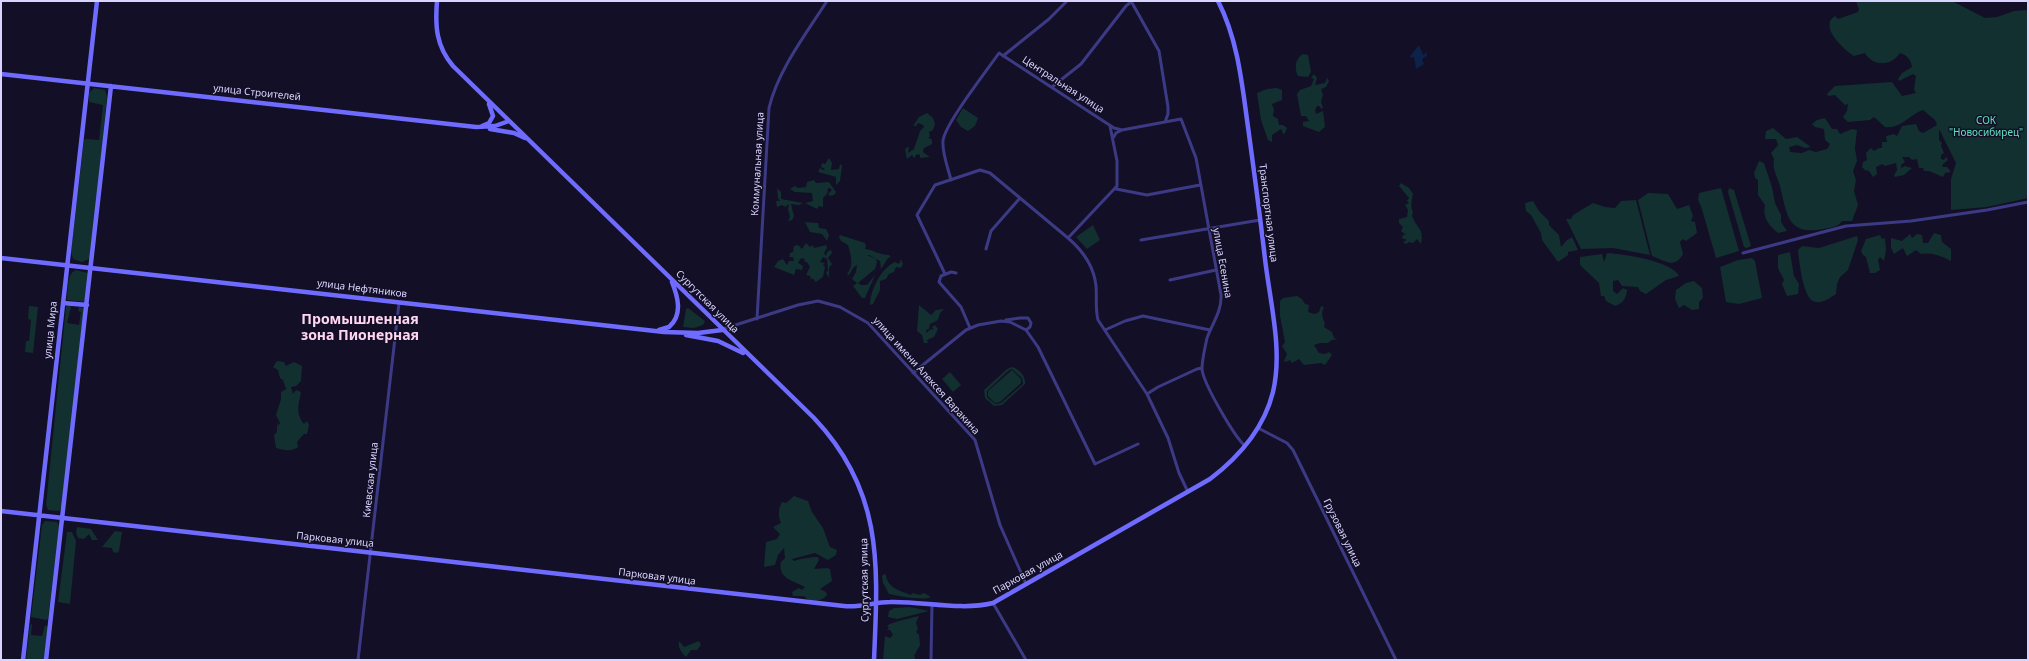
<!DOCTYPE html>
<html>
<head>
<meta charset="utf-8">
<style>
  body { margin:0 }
  #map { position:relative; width:2029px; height:661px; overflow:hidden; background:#130f26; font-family:"Noto Sans",sans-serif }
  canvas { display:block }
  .frame { position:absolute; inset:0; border:2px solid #d9d4ff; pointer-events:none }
</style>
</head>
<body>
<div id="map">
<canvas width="2029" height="661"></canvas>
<div class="frame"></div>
</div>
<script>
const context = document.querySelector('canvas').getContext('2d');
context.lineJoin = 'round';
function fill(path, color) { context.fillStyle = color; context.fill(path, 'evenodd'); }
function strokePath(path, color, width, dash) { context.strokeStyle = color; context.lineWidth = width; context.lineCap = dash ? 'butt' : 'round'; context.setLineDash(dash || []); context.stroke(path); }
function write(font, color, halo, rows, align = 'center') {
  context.font = font + ' "Noto Sans",sans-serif'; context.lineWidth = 3; context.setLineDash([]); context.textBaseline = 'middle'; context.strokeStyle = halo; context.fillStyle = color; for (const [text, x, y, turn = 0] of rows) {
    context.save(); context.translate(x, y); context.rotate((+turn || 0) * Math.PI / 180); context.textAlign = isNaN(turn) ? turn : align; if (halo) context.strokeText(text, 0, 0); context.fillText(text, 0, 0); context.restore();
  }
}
const green = new Path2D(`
  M1856,1H1952L1985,18L1997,17L2014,11L2028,10V198L1987,207L1951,210V179L1956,163L1939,129V140L1942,143L1941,146L1944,153L1941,155V159L1944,160L1946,157L1948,160L1942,165L1943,167H1947L1951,172L1945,173L1943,177L1929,171H1924L1923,168H1919L1917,159L1912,160L1909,157H1902L1905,162L1901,165V168L1905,166L1912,168L1904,175L1895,177L1894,175L1897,170L1896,163L1885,166L1882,164L1876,167L1877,174L1873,177L1869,171L1865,170L1862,167L1863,162L1867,160L1866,153L1871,148L1874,151L1879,148H1882V142H1887L1886,136L1894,134L1897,136L1902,126L1916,124L1919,131L1923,133L1937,125L1935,120L1923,110C1909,115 1901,129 1885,127L1874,117L1870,120L1848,122L1843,117L1847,111L1848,104L1845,105L1835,95L1828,96L1827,94L1835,86L1892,82L1902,96L1916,93L1914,89L1916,76L1913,74L1899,81L1898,79L1902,73L1912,67C1911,60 1907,55 1900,53C1892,66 1873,67 1865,53L1854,56C1844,50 1818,26 1835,16L1838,19L1858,12L1859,9Z
  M1303,54L1308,55L1311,72L1308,77L1298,76C1294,68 1295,59 1303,54Z
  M1314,74L1317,78L1315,85L1325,83L1327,78L1329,81L1326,87L1321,89L1323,95L1321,102L1323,108L1322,109L1319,106H1317L1315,110L1316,114L1323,111L1325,127L1319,132L1303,126V122L1309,121L1306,116H1301L1297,94L1300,90L1311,86L1314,79L1311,78Z
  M94,88L105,90L107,97L91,256L89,259L82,262L73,259L71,252L84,140L86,139L99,140L103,105L89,102V93Z
  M1277,88L1282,90V100L1272,104L1274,110L1273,116L1278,119L1279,125H1283L1287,128L1284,135L1281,129L1272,135V142L1268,140L1261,120L1257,93L1267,89Z
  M963,108L978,118L975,126L968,131L961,127L956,120Z
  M927,113L933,118L935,124L933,130L929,132L930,137H928L932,140V144L924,148L923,152L930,157L920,158V155L917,154L914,158L912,155L907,159L905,149L909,146L908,153L914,149L920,131L924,127L923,125L918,123L916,126H913L919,117Z
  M1825,118L1832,129H1837L1840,134L1852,129L1857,130L1855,148L1857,161L1853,171L1856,180L1854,191L1858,205L1852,221H1842C1838,227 1830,228 1823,229C1787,236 1787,214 1780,186C1777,176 1772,169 1774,159L1771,153L1778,145L1776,139H1765L1766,131L1773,128L1786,139L1797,137L1811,147L1805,148L1797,145L1789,147L1790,152L1802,153L1809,150L1816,152L1827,149L1830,144L1825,140L1824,129L1815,127L1812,124L1817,120Z
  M829,158L832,163L831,170L839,169L840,164L842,166L840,181L836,185V177L818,172L820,168L823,170L825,169L821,167L822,163L825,164Z
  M1759,161L1764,163L1772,187L1775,203L1781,215V222L1787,231L1778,233C1769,226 1762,217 1765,205L1758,195V180L1755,178L1754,173Z
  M814,180L816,183L829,182L836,192L834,195L830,196L828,194L832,190L830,188H828L827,194L823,198V207L819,206L817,209L805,203L813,201L812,193L795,192L790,189L795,186L798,188L806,187L807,182Z
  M1401,183L1409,188L1413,194C1412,199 1410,207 1413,212L1412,216C1418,231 1424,227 1421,244L1417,239L1413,243L1409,242L1406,244L1403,242L1407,240L1402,238L1403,235H1406L1401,231L1403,227L1399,223V219L1407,217L1408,210L1405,205L1409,203L1407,201L1409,198L1399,186Z
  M777,188L781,192V199L803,203L799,205L791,204L794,216L792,220L788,221L790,217L788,209L789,204L785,207L782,205L777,207L776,201H780L778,198Z
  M1721,188L1739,251L1716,258L1701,206L1698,200L1699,193Z
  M1729,188L1734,190L1751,246L1747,248L1744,247L1728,192Z
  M1648,193L1668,194L1677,209L1689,205L1693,216L1691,221L1695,222L1697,233L1686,241L1683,239L1680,242L1683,254C1675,269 1665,261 1652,256L1638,200Z
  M1636,200L1650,255L1613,248L1581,249L1566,219H1571L1573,215L1593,203L1605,207L1615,208L1621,201Z
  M1533,201L1539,211L1549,221V225L1559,235L1561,247L1566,241L1572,237L1578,250L1568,252V255L1558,262L1542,240L1541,233L1531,215L1526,211L1525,203Z
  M805,222L818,223L819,228L826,229L829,235L827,241L822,234L810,232Z
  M1093,225L1100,240L1087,249L1076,237Z
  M1934,233L1941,235L1942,242L1951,249V261C1941,256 1932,252 1921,254L1916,250L1907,256L1903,248L1894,254L1891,248V238L1902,241L1910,234L1912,238L1917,234L1922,235L1923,243H1928Z
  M840,235L865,243L866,246L865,249C873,250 880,255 889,255L891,257L888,258L881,269L880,261L869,255H867L876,259L877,262L875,269L858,283L861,285H867L875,275L865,298H862L853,286L857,283L852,279L856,272L857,265L853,268L849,275L847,274C854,266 851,255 848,245L841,241L839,237Z
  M1880,235L1882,239L1885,238L1886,250L1884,261L1880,257L1878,260L1880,270L1875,273H1870L1866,257L1863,255L1861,251L1866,239Z
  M1857,236L1858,240L1848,270L1840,277L1837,284L1836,294C1830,298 1821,305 1813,301C1803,297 1799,261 1798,250L1802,246L1819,248Z
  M806,243L810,247L813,245L814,248L826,245L827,248L824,253L826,256L827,252L831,250L832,253L828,258L832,264L829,268V278L826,272L828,271L827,259L823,257L820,262L825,263L823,265L825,267L823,277L816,282L812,278L811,280L810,276L806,275L810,267L807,262H805L804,258L800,259L798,263L803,266L802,270L796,269L794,275L774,267L778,261L783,259L787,265L789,261H794L793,257H789L790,253L793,252L794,246L798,245L802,249Z
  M1790,252L1794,276L1799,284L1798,294L1787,296L1782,284L1784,280L1778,268V255Z
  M1607,253C1624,254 1672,261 1679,276L1666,280L1646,294L1640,291L1638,287L1622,286L1618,280L1613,281V291L1617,294L1623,288L1627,290C1626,299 1623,303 1615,306L1606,301L1604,296H1601L1599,283L1580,265V257L1602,254L1604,262Z
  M1752,258L1755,261L1762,298L1739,304L1726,302L1720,267L1738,260Z
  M901,259L903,264L901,268L896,267L894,272L889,274L886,279L880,281V290L873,304L870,305C870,291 881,268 895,262L899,264Z
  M76,270L88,273L86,302L67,300C68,291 66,274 76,270Z
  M1694,281L1702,288L1703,298L1699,302V309L1692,310L1684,305L1679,308L1675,299L1676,290L1686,283Z
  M1297,296L1302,299L1305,304L1309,305L1308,312L1315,314L1319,312L1321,306L1324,307C1321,312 1322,318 1325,323L1324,327L1332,332L1334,338L1338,339L1332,340L1328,343H1320L1314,345L1319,353L1325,354L1329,352L1332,355L1325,365L1321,363L1304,365L1299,359L1292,363L1290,360L1286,362L1284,361L1287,354L1282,346L1285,342L1280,316V301L1283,298Z
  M68,305L71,307L67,323L79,325L81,312L78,311L79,307L84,308L62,507L59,511L48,510L46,505L66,307Z
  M919,305L931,315L936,310L944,309L940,313L938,320L930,324L929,329L926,330V333L931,329L934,330L932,327L935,325L938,329L934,337L927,340L928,343H924L922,335L917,331Z
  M29,306L38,307L33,353L25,352L26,341H29L31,320L28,319Z
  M688,308L705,321L703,325L694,328L683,327L686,309Z
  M277,361L284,362L286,366L294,362L302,366L301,381L296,386L291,387L293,394L296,390L301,392C299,404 295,413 304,424L307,421L309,425L307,434H304L297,442L298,447C291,452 283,450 276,448L274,435L277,432V422L278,426L280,423L276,415L281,399V392L286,389L283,380L280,378L278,370L273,367Z
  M1012,367C1020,369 1026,377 1025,384L1002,405L994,406L985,398L984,390L1007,369ZM1012,369L1022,378L1023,384L1001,403L995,404L987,397V391L1008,371Z
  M1012,370L1021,379V383L1000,402L995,403L988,396V391Z
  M950,372L961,385L953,392L942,379Z
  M794,496L808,501L812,512L823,528L830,547L837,550L836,555L828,560L815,553L792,559L794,561C799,559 812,557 818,557L819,560L814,569L827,568L830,569L832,581L820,589L826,592L827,595C821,602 810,604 804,596H793L792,592L799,588L802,590L805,587C795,581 777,579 781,562L785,558L784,548L778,555L775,565L764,567L766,542L777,539L780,534L773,527L781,523C778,515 778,510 782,502L786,503Z
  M45,521L57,522L59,526L48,619L46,620L31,617L42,525Z
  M77,527L91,529L98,540H92L89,534L84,539L78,538L76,533Z
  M115,531L122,532L119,551L117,553L113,552L112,548L102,547Z
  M67,532H72L76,541L70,604L58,602Z
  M884,574L886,575C887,588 901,591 911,595L912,593L920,595L924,593L931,597C924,601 898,596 889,594L883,583L882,576Z
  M910,607L929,611L897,619L888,617L889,611L894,608Z
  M919,616L916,623L918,629L916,632L919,635L920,645L914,656L916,660H883L885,636L890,638L893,635L890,630H887L889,628L887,626C891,622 912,618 919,616Z
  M32,624L31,635L42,636L45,625L48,627L44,660H26L30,625Z
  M679,641L684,647L699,641L701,645L697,650H691L686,657C682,653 677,647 679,641Z`);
const water = new Path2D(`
  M1419,45L1423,55L1425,54L1426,51L1427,56L1422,59L1424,64L1416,69L1414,57L1411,58L1410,56Z`);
const street = new Path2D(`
  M1131,1L1159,51L1168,107V114L1165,122
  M1003,56L1049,19L1067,1
  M1052,87L1081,64L1126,6L1131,2
  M1110,126L1117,161V186L1068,238C1082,250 1094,266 1096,286C1097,297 1095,308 1098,320L1147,394L1168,438L1179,473L1188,492
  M1113,138L1116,133L1122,130
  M951,180C948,168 942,153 943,141C944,125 988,69 999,53L1114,128L1122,130L1181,119L1196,158L1221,295C1222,311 1212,324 1207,338C1205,348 1202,359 1202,369C1203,383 1234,436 1245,446
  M1116,189L1147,195L1200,185
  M1141,240L1260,220
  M986,249L991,231L1020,198
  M1743,253L1846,226L1911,221L1987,210L2028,202
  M956,273L951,272L941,276L939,282L961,307L970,328
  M945,274L917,215L935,185L980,170L990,173L1068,238
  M1170,280L1216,270
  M757,319L769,108C778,70 806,34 827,1
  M1006,320L1020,318H1028L1031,323L1030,327L1026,330
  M1001,321L1010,322L1026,330L1038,347L1095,464L1138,444
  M723,329L798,305L818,301L840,307L868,323L975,440L1000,525L1026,584
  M1105,330L1125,321L1143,316L1210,330
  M913,373L966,330L978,325L1001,321
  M1147,394L1158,387L1197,369L1202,368
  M1258,428L1287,443L1293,450L1396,660
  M993,603L1026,660
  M358,660L399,303
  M931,660L932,604`);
const secondary = new Path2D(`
  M437,1C435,26 436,46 453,66L814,418C884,492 878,566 874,660
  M1,74L476,127L495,126L509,121
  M482,126L489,123L493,116L489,104
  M490,129L514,133L525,138
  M1,258L664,332L698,333L722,330
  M63,303L87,305
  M659,330L669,327C683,315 678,297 672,282
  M686,335L718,341L743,353
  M1,511L844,606C860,608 874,602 890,602C923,601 960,611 993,603L1210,479C1239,457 1264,428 1273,392C1283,350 1270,302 1265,259C1260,215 1254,171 1248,127C1242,84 1238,40 1218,1
  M23,660L97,1
  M46,660L111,86`);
const streetNames = [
  ["Центральная улица",1063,85,33],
  ["улица Строителей",257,93,6],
  ["Коммунальная улица",758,164,-87],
  ["Транспортная улица",1268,213,83],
  ["улица Есенина",1222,263,80],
  ["улица Нефтяников",362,289,7],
  ["Сургутская улица",707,302,45],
  ["улица Мира",51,330,-84],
  ["улица имени Алексея Варакина",926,376,48],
  ["Киевская улица",371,480,-84],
  ["Грузовая улица",1342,533,64],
  ["Парковая улица",335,540,6],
  ["Парковая улица",1028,573,-29],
  ["Парковая улица",657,577,7],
  ["Сургутская улица",865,580,-91]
];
const parkNames = [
  ["СОК",1986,121],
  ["\"Новосибирец\"",1986,133]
];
const districtNames = [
  ["Промышленная",360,320],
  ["зона Пионерная",360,336]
];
fill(green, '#12302f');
fill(water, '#0c2248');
strokePath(street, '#3d3a85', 3);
strokePath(secondary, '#6f6bff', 4.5);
write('10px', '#d9d4ff', '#130f26', streetNames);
write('10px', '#5fe0c0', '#130f26', parkNames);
write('bold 14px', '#ffd6f0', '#130f26', districtNames);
</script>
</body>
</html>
